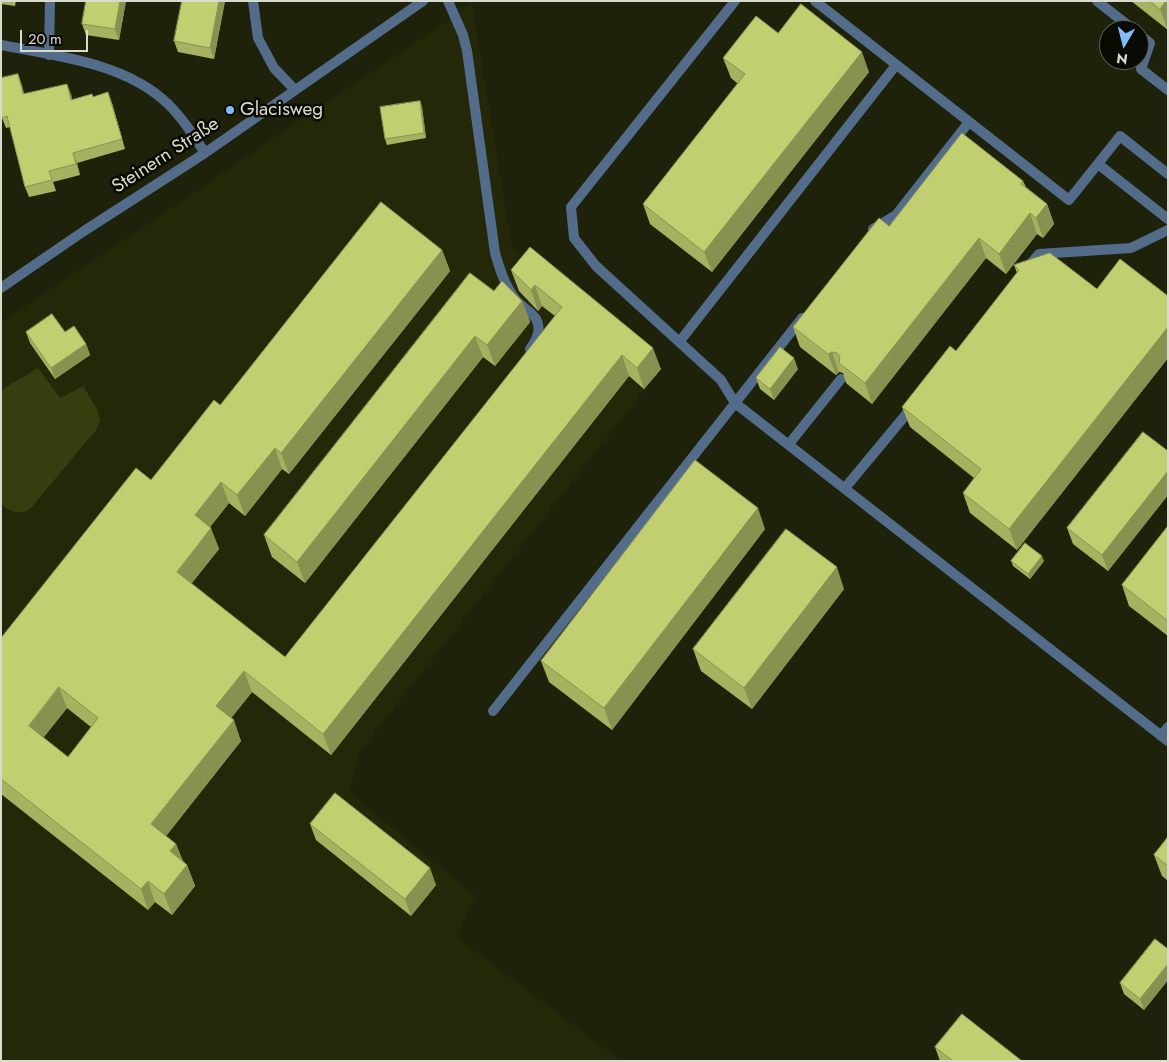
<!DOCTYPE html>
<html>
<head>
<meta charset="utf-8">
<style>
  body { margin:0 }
  #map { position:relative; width:1169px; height:1062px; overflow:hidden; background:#1f220b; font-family:Jost,sans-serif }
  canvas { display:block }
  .frame { position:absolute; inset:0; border:2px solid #d9dbcd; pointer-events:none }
  .north { position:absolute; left:1099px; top:20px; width:50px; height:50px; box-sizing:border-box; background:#090b03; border:1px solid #5c5e54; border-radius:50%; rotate:188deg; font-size:14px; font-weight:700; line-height:20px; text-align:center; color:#d9dbcd }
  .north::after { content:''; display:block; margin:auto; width:18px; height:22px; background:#82bcfa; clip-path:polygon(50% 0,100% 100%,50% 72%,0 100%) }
  .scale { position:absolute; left:20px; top:30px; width:68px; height:22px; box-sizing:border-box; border:2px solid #d9dbcd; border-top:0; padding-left:6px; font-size:15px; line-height:18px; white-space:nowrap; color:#d9dbcd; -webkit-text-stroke:4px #090b03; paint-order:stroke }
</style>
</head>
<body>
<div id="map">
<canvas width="1169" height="1062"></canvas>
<div class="frame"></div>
<div class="north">N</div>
<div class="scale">20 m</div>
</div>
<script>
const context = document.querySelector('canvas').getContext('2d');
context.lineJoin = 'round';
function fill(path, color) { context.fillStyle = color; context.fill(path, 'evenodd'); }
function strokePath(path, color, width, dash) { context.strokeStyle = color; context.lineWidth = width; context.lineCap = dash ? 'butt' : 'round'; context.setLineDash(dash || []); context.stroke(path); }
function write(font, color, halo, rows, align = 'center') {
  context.font = font + ' Jost,sans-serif'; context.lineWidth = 5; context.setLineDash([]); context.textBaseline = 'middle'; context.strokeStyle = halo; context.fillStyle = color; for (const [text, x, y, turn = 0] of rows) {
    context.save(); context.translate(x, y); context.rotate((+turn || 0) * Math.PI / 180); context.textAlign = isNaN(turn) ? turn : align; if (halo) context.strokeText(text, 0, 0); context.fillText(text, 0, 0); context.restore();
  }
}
const built = new Path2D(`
  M472,4L512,248L661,369L358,754L350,793L474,895L457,937L621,1061H1V323Z`);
const green = new Path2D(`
  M38,368L60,398L83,386L97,409L100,420L96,430L30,509C19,516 10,511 1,504V390Z`);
const service = new Path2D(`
  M448,1L463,35L467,51L495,253C500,270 505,286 516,300C522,307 532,312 536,319C542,329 536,341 530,349
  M735,1L571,207L574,238L596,266L721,380L735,403L1168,741
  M815,1L1069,200L1120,136L1168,174
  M1097,1L1134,30
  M1139,34L1150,43L1141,69L1168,90
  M1098,164L1168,219
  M873,229L896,215L969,122
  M1027,268L1039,254L1131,248L1168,230
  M680,341L896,65
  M789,444L841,379
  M845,488L913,406
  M493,711L802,318
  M1161,736L1168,727`);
const minor = new Path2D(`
  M253,1L258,38L274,68L295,90
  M1,45C57,56 126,63 168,104C183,119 194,136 205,153
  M49,55L50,1
  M1,288L84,231L205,153L423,1`);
const wall = new Path2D(`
  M1,1H16L15,6L1,4Z
  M126,1L119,40L86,35L82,24Z
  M225,1L214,59L178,52L174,41Z
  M1131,1H1168V30Z
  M778,33L869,72L712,272L650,224L643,204L738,84L731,78L723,58Z
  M18,74L24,94H71L72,100L93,97L112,103L125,149L77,163L80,175L53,182L56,191L29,197L25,187L10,127L6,128L2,118Z
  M420,101L422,107L426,138L387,145L385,139Z
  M1023,181L1026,187L1047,204L1054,224L1043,238L1037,234L1006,274L986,258L872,404L846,383L843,373L839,372L836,375L800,347L793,327L889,226Z
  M530,247L661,369L644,389L629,376L331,755L252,692L231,718L241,741L166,836L176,844L183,861L187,865L195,886L172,915L155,902L148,910L1,794V638L151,480L220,405L442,250L450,271L289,474L282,469L245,516L229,503L210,527L219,549L191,584L285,657L555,316L542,306L538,311L519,291L511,270ZM67,708L91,727L68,757L43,738Z
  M1014,265L1097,289L1168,296V358L1017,550L970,513L963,493L974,478L910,427L902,407L956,351L1017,273Z
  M494,291L522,301L530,322L495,366L483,357L305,583L272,557L264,535Z
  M26,332H65L86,344L90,355L55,379L30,343Z
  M798,369L774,400L760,389L756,378Z
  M1168,451V495L1108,571L1073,544L1067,528Z
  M1168,526V636L1129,606L1122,585Z
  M765,529L612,730L549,682L541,661Z
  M1011,561H1044L1030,579L1013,566Z
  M844,589L752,709L701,671L693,649Z
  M310,824L436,885L411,916L316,840Z
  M1168,837V881L1162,876L1154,855Z
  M1168,949V980L1144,1010L1124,994L1120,983Z
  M935,1047L1022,1061H940Z`);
const shadedWall = new Path2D(`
  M120,1H126L119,40L115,29Z
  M219,1H225L214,59L210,48Z
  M1166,1H1168V30L1160,9Z
  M862,52L869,72L712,272L704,252Z
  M18,74L22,85L27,105L23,94Z
  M67,84L71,94L74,111L71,100Z
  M108,92L112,103L125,149L122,139Z
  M420,101L422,107L426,138L424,133Z
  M73,153L77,163L80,175L76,164Z
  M1047,204L1054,224L1043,238L1036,218Z
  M1030,213L1037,234L1006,274L999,254Z
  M979,238L986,258L872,404L865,383Z
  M442,250L450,271L289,474L281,453Z
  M535,285L542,306L538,311L531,290Z
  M522,301L530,322L495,366L487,345Z
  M1168,327V358L1017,550L1009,529Z
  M475,336L483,357L305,583L297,562Z
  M86,344L90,355L55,379L51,368Z
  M653,348L661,369L644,389L637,368Z
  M832,352L839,372L836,375L828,354Z
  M622,355L629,376L331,755L323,734Z
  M794,358L798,369L774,400L770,389Z
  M275,448L282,469L245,516L237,495Z
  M1168,471V495L1108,571L1102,555Z
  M221,482L229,503L203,536L195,515Z
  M758,508L765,529L612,730L604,708Z
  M211,528L219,549L184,593L177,572Z
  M1042,556L1044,561L1030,579L1028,574Z
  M837,567L844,589L752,709L744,688Z
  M244,671L252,692L224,727L216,706Z
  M59,687L67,708L36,747L29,726Z
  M234,720L241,741L159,845L151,824Z
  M176,844L184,865L170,851Z
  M187,865L195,886L172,915L164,894Z
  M430,868L436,885L411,916L405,899Z
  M148,881L155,902L148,910L141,889Z
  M1168,964V980L1144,1010L1140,999Z`);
const building = new Path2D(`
  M86,1H120L115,29L82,24Z
  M182,1H219L210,48L174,41Z
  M1150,1H1166L1160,9Z
  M801,4L862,52L704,252L643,204L745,74L723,58L756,16L778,33Z
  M18,74L23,94L67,84L71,100L92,94L93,97L108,92L122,139L73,153L76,164L49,171L52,180L25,187L7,116L2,118L1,114V78Z
  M420,101L424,133L385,139L380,107Z
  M962,133L1023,181L1021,184L1047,204L1036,218L1030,213L999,254L979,238L865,383L839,363L840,356L837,353L832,352L828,354L793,327L879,218L889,226Z
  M381,202L442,250L281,453L275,448L237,495L221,482L195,515L211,528L177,572L285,657L562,307L535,285L531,290L511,270L530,247L653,348L637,368L622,355L323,734L244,671L216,706L234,720L151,824L176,844L170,851L187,865L164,894L148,881L141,889L1,779V638L136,468L151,480L214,400L220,405ZM59,687L98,718L68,757L29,726Z
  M1050,253L1097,289L1120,259L1168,296V327L1009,529L963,493L981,469L902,407L950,346L956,351L1019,270L1014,265Z
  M470,273L494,291L502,281L522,301L487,345L475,336L297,562L264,535Z
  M52,314L65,332L74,326L86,344L51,368L26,332Z
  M780,347L794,358L770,389L756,378Z
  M1143,432L1168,451V471L1102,555L1067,528Z
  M695,460L758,508L604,708L541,661Z
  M1168,526V621L1122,585Z
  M786,529L837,567L744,688L693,649Z
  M1025,543L1042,556L1028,574L1011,561Z
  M335,793L430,868L405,899L310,824Z
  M1168,837V866L1154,855Z
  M1155,939L1168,949V964L1140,999L1120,983Z
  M962,1014L1022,1061H953L935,1047Z`);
const markers = [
  [230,110,5,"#82bcfa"]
];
const poiNames = [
  ["Glacisweg",240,110]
];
const streetNames = [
  ["Steinern Straße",166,156,-33]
];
fill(built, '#242809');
fill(green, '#383d0f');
strokePath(service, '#536c89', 10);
strokePath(minor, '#536c89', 10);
fill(wall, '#a7b261');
fill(shadedWall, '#88914f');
fill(building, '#c2cf71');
strokePath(building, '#88914f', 1);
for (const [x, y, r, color] of markers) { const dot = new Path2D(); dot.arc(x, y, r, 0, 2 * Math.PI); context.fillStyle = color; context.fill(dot); strokePath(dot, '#090b03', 2); }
write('19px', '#d9dbcd', '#090b03', poiNames, 'left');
write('19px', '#d9dbcd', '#090b03', streetNames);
</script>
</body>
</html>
